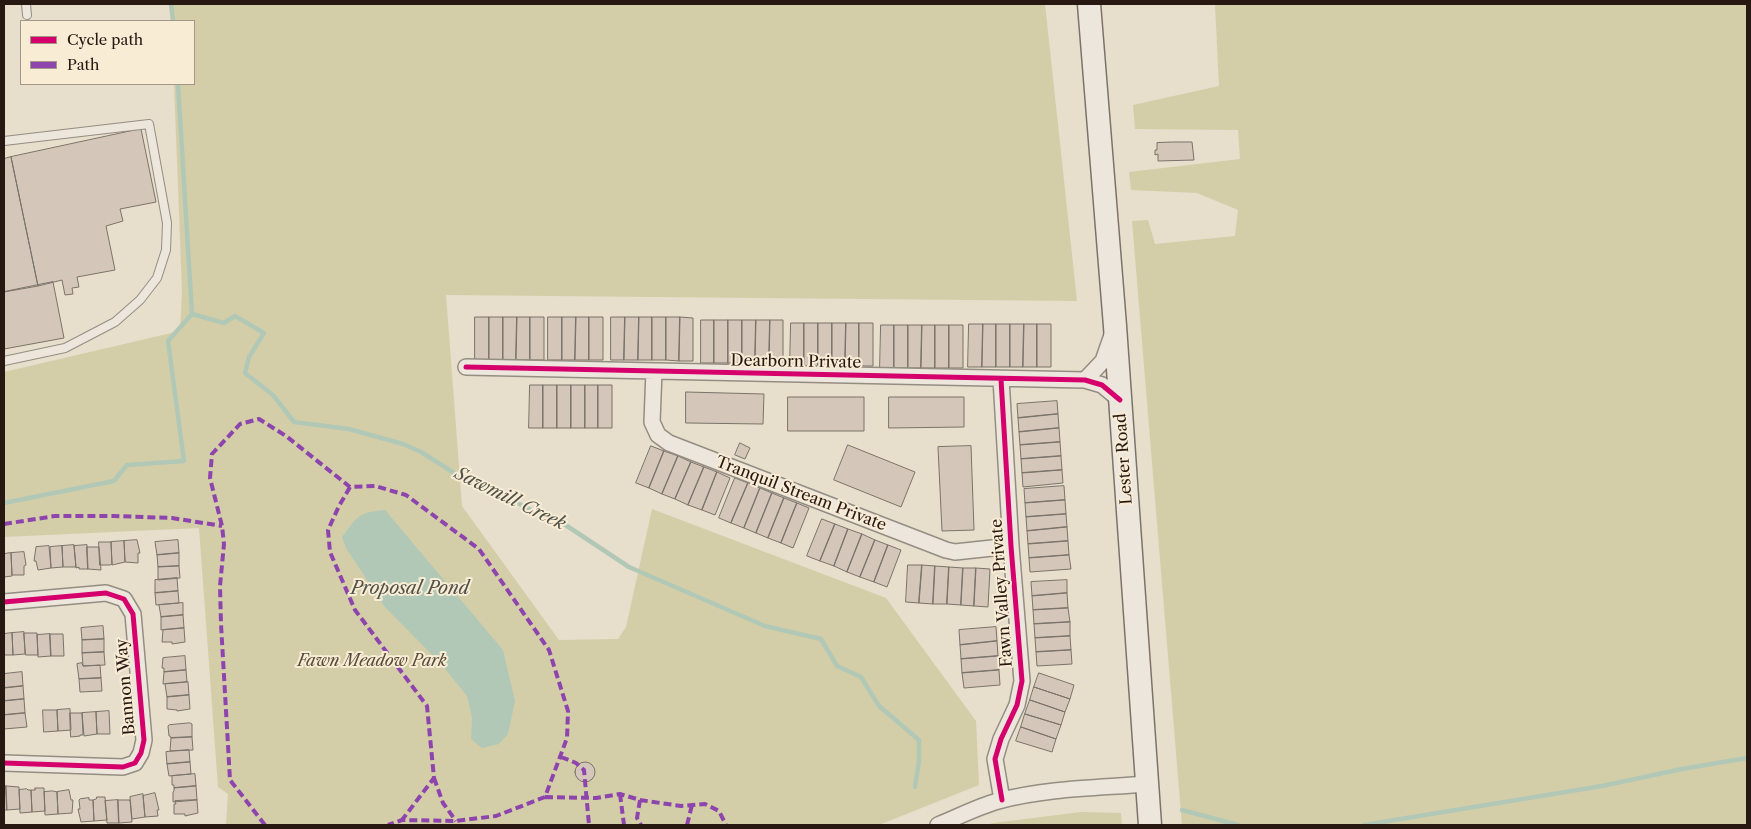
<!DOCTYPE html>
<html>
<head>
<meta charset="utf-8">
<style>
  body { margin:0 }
  #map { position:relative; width:1751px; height:829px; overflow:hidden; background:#e7decb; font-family:"Libre Caslon Text",serif }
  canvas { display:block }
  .frame { position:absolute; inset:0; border:5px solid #271812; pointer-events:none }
  .legend { position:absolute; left:20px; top:20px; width:175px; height:65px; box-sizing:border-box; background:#f8ecd5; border:1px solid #a49787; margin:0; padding:6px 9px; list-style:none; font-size:15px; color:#271812 }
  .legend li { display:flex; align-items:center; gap:10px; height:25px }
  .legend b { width:25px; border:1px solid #a49787 }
</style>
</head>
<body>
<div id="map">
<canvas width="1751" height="829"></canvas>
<div class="frame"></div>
<ul class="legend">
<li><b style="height:6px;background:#d6006c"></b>Cycle path</li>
<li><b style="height:6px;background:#8e44ad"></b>Path</li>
</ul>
</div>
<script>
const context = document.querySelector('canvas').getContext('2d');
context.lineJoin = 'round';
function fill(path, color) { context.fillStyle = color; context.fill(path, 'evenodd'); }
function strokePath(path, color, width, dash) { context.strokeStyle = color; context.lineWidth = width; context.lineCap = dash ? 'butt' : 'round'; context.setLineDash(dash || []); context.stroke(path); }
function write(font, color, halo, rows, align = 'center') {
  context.font = font + ' "Libre Caslon Text",serif'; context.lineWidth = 4; context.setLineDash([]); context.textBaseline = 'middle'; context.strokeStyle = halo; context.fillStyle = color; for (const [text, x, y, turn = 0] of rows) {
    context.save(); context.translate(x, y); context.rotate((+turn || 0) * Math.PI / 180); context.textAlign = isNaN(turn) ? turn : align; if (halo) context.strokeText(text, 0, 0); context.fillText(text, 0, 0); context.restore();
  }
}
const green = new Path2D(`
  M170,4H1045L1077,301L446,295L462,506L559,640L618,639L626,627L652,509L886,598L976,721L979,785L879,825H226L228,794L218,787L199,528L4,537V372L180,331L182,291L174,84H194V21H171Z
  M1215,4H1747V825H1182L1132,221L1148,220L1155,244L1235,236L1238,210L1197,193L1131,190L1129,172L1240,159L1238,130L1135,129L1133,105L1219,86Z
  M1081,812L1121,813L1122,825H986L993,823Z`);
const water = new Path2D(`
  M385,510L503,650L515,701L508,734L499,744L482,748L471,739L472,718L467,696L442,665L384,606L346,548L342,537C357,517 358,512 385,510Z`);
const stream = new Path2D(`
  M171,4L173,21
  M178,84L192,314
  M4,503L114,481L127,465L184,461L168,341L192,314L224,323L235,316L264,333L249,357L245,373L273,395L294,422L349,429L403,444L421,452L467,481L496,492L533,511L558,520L629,567L765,626L821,639L837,666L861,677L879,706L919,740V761L915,787
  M1182,810L1238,825
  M1364,825L1602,786L1682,769L1747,758`);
const building = new Path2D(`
  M141,129L156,202L120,209L123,221L106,226L115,270L77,277L79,287L72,288L73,294L65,295L62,280L38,286L11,157Z
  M1173,142H1192L1194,160L1158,161V154L1155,155V150H1157V143Z
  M11,157L38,286L4,292V159Z
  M53,282L64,338L4,349V292Z
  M475,317H489V360H475Z
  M489,317H503V360H489Z
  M503,317H517L516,360H503Z
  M517,317H530V360H516Z
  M530,317H544V360H530Z
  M548,317H562V360H548Z
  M562,317H576L575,360H562Z
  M576,317H589V360H575Z
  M589,317H603V360H589Z
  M611,317H625L624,360H611Z
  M625,317H639L638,360H624Z
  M639,317H652V360H638Z
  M652,317H666V360H652Z
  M666,317H680L679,361L666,360Z
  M680,317L693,318V361H679Z
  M701,320H714V363H701Z
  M714,320H728V363H714Z
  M728,320H742V363H728Z
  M742,320H756L755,363H742Z
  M756,320H770L769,363H755Z
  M770,320H783V363H769Z
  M791,323H804V366H790Z
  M804,323H818V366H804Z
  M818,323H832V366H818Z
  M832,323H846L845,366H832Z
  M846,323H859V366H845Z
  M859,323H873V366H859Z
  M969,324H983L982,367H968Z
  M983,324H996V367H982Z
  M996,324H1010V367H996Z
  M1010,324H1024L1023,367H1010Z
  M1024,324H1037V367H1023Z
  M1037,324H1051V367H1037Z
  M881,325H894V368H880Z
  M894,325H908V368H894Z
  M908,325H922L921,368H908Z
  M922,325H935V368H921Z
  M935,325H949V368H935Z
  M949,325H963V368H949Z
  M530,385H543V428H529Z
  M543,385H557V428H543Z
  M557,385H571V428H557Z
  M571,385H585V428H571Z
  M585,385H598V428H585Z
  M598,385H612V428H598Z
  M686,392L764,394L763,424L686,423Z
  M788,397H864V431H788Z
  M889,397H964V427L889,428Z
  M1057,401L1058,414L1018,418L1017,404Z
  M1058,414L1059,428L1019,432L1018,418Z
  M1059,428L1060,442L1020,445L1019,432Z
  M1060,442L1061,456L1021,459L1020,445Z
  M740,443L750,448L745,459L735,455Z
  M848,445L915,472L901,507L834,480Z
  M651,446L664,451L649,488L636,483Z
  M971,446L974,530L942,531L938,447Z
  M664,451L678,456L662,494L649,488Z
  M678,456L691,462L675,499L662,494Z
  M1061,456L1062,470L1022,473L1021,459Z
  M691,462L704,467L688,505L675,499Z
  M704,467L717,472L702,510L688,505Z
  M1062,470L1063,483L1023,487L1022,473Z
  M717,472L730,478L715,515L702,510Z
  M735,478L748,483L731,523L719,518Z
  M748,483L760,488L744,528L731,523Z
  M1064,486L1065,500L1025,503L1024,489Z
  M760,488L772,493L756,533L744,528Z
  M772,493L784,498L768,538L756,533Z
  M784,498L797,503L781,543L768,538Z
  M1065,500L1066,514L1026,517L1025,503Z
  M797,503L809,508L793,548L781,543Z
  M1066,514L1067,527L1027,531L1026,517Z
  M822,519L835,524L820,561L807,556Z
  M835,524L848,529L834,566L820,561Z
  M1067,527L1068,541L1028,544L1027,531Z
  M848,529L862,534L847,572L834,566Z
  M862,534L875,540L860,577L847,572Z
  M137,540L140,553H138V563L125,562L124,541Z
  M178,540L179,553L157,555L155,542Z
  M875,540L888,545L874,582L860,577Z
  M124,541L125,562L112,565L111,542Z
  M1068,541L1069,555L1029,558L1028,544Z
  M99,542H111L112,564L110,565H100Z
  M74,545L76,567H63L62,546Z
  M87,545L88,569H79V567L76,568L74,546Z
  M888,545L901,550L887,587L874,582Z
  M49,546L51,568L38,570L36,561H34L36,547Z
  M62,546L63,567L51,568L50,547Z
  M87,547H99L101,570L88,569Z
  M24,552L26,565L24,566V575H12L11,553Z
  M11,553L12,576L4,577V554Z
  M179,553V566L158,567L157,555Z
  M1069,555L1071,569L1030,572L1029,558Z
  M908,565H922L919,603L906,602Z
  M922,565L935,566L933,604L919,603Z
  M179,566L180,578L158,580V567Z
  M935,566L949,567L947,604H933Z
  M949,567L963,568L961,605L947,604Z
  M963,568H976L974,606L961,605Z
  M976,568L990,569L988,607L974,606Z
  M177,578L178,591L155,593V580Z
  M1067,580V593L1032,596L1031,582Z
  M178,591L179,603L156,605L155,593Z
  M1067,593L1068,608L1033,610L1032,596Z
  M183,603V615L161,617L159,605Z
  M1068,608L1070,622L1034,624L1033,610Z
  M183,615L184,628L161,630V617Z
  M1070,622V636L1035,638L1034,624Z
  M103,626L104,639L82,640L81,628Z
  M996,627L997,641L960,645L959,630Z
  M184,628L185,642L172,644V642H162L163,630Z
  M24,632L25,654L13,655L12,633Z
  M12,633L13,655H4V634Z
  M24,633H37L38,655H26Z
  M50,634H63L64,656H51Z
  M50,634L51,656L38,657L37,635Z
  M1070,636L1071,650L1036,652L1035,638Z
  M104,639V652L82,653V640Z
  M997,641L998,656L961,659L960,645Z
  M1071,650L1072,664L1037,666L1036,652Z
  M104,652L105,665L83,666L82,653Z
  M185,656L186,670L164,672V668H162L163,658Z
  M998,656L999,670L962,673L961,659Z
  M82,663L83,666L100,665L101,678L79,679L77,664Z
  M186,670L187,682L163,684L164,672Z
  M999,670L1000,685L964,688L962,673Z
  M22,672L23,686L4,688V674Z
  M1039,673L1074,685L1070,699L1034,687Z
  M101,678L102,691L80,692L79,679Z
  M188,682L189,695L167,697L165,684Z
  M23,686L24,699L4,701V688Z
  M1034,687L1070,699L1065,712L1030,700Z
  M189,695L190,709L177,711V710L167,709V697Z
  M24,699L25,713L4,715V701Z
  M1030,700L1065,712L1061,725L1025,714Z
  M70,709L71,730L58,731L57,710Z
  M43,710H57L58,731L44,732Z
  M109,711L110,734H97L96,712Z
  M96,712L97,734L84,736L82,713Z
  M25,713L27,727L4,729V715Z
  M70,713H82L83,735H80V736L71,737Z
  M1025,714L1061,725L1056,739L1021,727Z
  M190,723L192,724V737L171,738L170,736H169L168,726L169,725Z
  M1021,727L1056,739L1052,752L1016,741Z
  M192,737L193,750L170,751L171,738Z
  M189,750L190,762L167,764L166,752Z
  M575 772a10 10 0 1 1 20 0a10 10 0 1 1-20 0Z
  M190,762L191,774L169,776L167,764Z
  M195,774L196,786L174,788V785H172V776Z
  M6,786L19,787L20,809L7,810Z
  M6,786L7,810H4V787Z
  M196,786L197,800L173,802V792L174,791V788Z
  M35,788H44L45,811L32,812L31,790H35Z
  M27,789L28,790H31L32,812L20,813L19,790Z
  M69,790L71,800H73L72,813L58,814L57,792Z
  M53,791L57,792L58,814L45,815L44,792Z
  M155,793L159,810H157L158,816L145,817L143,796Z
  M143,794L145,817L132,819L130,797Z
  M97,797H105L107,820L94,821L93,800L96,799Z
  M89,798V800H93L94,821L81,822L78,809H80L79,800L80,799Z
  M118,800H130L132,822L119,823Z
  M118,800L119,823H107L105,801Z
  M197,800L198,813L185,816V814H174V804H176L175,801Z`);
const service = new Path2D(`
  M26,4L27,15
  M4,141L149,124L167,223L166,250L157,278L140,300L115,322L65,348L4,361`);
const minor = new Path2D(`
  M466,367L1085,380L1102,385L1120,400
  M654,371L652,422L658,435L669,443L946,550L955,552L1011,546
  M1001,379L1011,546L1022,681L1017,705L1001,739L995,759L1002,800
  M1085,380L1103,361L1112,335
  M4,602L106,593L124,599L133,614L144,740L141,753L135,763L123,767L4,763
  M938,825C958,817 977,807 998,801C1047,788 1097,788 1147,784`);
const secondary = new Path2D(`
  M1089,4L1115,326L1150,825`);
const quiet = new Path2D(`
  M350,487L339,506L328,530L330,552L355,610L427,706L434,778L402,820
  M4,524L55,516H114L172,518L222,526
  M561,757L576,763L584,770L589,825
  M434,778L443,803L456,821
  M620,794L624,825
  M545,797L596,798L620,794L640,800L681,806L705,804L719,811L726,825
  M640,800L637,818L641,825
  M265,825L230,780L221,624L220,586L224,544L222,526L210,478L212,454L240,424L259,419L286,436L350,487L375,486L406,495L479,549L549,650L568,711L567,738L545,797L496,816L456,821L402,820L388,825
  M687,825L692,805`);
const cycleway = new Path2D(`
  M466,367L1085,380L1102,385L1120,400
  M1001,379L1011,546L1022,681L1017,705L1001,739L995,759L1002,800
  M4,602L106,593L124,599L133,614L144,740L141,753L135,763L123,767L4,763`);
const streetNames = [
  ["Dearborn Private",796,362,1],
  ["Lester Road",1124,459,-94],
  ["Tranquil Stream Private",801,494,21],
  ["Fawn Valley Private",1002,593,-94],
  ["Bannon Way",126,687,-95]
];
const parkNames = [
  ["Fawn Meadow Park",372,661]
];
const waterNames = [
  ["Sawmill Creek",510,499,26],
  ["Proposal Pond",410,589]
];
fill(green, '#d3cea8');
fill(water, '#b2c8b7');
strokePath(stream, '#b2c8b7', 4.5);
fill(building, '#d5c6ba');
strokePath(building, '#7a7369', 1);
strokePath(service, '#948d82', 10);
strokePath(minor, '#948d82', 18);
strokePath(secondary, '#7a7369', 25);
strokePath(service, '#ece6dd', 8);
strokePath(minor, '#ece6dd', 15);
strokePath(secondary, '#ece6dd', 22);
strokePath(quiet, '#8e44ad', 4, [8, 4]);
strokePath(cycleway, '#d6006c', 5);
write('16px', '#271812', '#f8ecd5', streetNames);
write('italic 16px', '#564b37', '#f8ecd5', parkNames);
write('italic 18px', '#505249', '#f8ecd5', waterNames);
</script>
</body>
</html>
